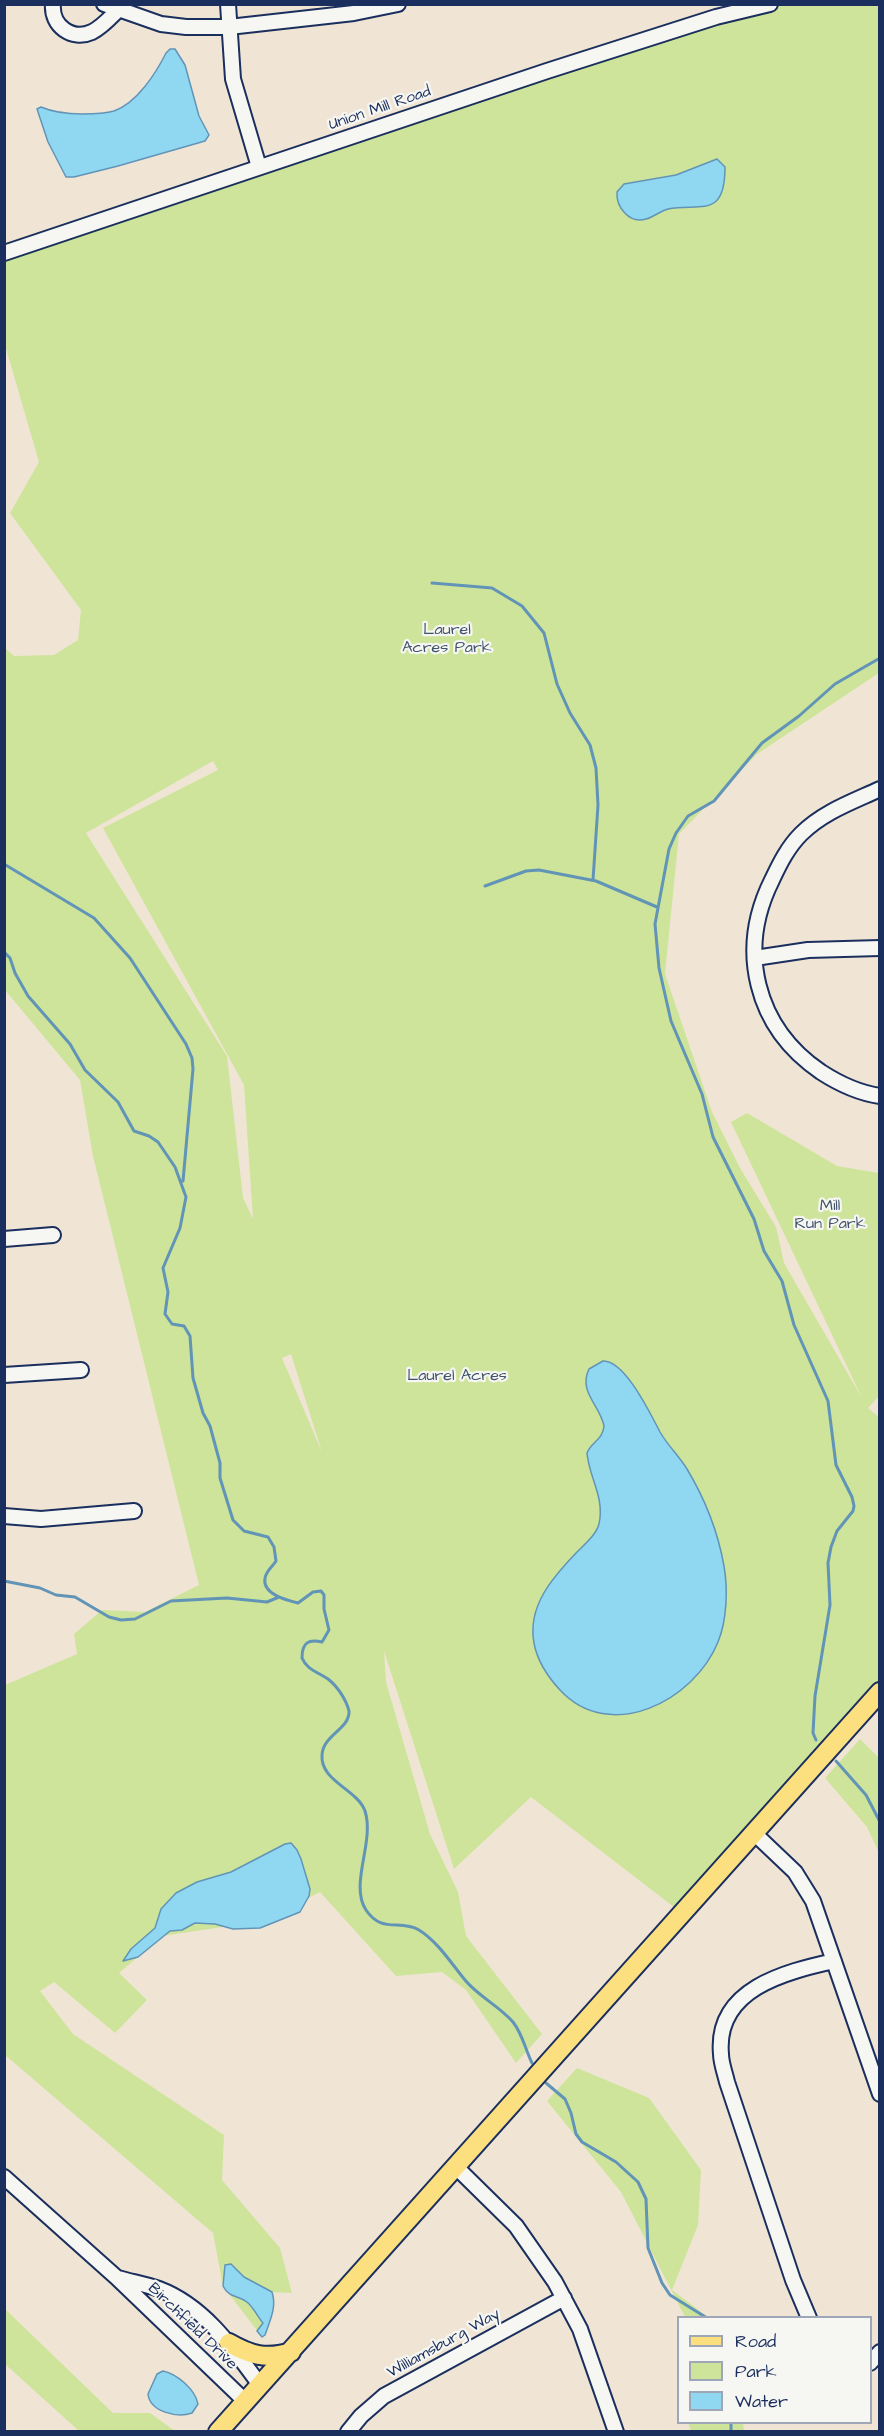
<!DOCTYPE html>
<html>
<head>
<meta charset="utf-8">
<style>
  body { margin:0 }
  #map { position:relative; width:884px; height:2436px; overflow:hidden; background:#f0e5d5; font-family:"Architects Daughter",sans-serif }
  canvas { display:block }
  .frame { position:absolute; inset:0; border:6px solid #1b2f5e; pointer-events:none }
  .legend { position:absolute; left:677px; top:2316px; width:195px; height:108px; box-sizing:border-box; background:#f6f6f2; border:2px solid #9ea6b7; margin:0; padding:8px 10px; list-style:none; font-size:18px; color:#1b2f5e }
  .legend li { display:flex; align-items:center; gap:12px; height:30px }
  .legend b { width:30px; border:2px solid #9ea6b7 }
</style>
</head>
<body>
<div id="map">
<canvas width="884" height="2436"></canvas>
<div class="frame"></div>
<ul class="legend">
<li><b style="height:8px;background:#fce080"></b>Road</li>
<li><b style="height:16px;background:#cde49a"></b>Park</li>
<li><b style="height:16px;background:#90d8f2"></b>Water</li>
</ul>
</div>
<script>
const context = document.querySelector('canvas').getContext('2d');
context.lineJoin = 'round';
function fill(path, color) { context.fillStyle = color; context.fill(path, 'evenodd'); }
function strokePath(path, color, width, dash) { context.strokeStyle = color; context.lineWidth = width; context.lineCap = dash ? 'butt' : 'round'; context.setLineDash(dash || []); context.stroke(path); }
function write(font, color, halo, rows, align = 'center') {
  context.font = font + ' "Architects Daughter",sans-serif'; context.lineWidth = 4.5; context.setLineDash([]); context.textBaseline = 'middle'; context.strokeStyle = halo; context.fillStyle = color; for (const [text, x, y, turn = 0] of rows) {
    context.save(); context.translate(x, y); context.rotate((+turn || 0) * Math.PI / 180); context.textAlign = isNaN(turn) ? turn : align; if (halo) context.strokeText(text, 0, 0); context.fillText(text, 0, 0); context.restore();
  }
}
const green = new Path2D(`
  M779,4L879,5V673L757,754L679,834L665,974L712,1112L740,1168L776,1227L784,1263L862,1398L731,1122L747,1113L837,1166L879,1173L880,1395L868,1408L880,1418L879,1693L683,1914L531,1797L454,1869L384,1651L386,1682L430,1834L458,1892L466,1936L542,2034L516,2063L466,1990L442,1972L396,1976L320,1892L263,1921L162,1936L119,1973L147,2000L115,2033L54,1982L40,1991L73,2034L224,2135L222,2180L280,2248L292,2293L272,2292L262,2337L223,2286L213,2233L5,2055V1685L77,1654L74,1634L102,1610L145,1612L199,1585L93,1156L80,1080L5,990V648L14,656L54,655L78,640L81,610L10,513L39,462L5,345L4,255L744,9ZM213,761L218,770L103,828L244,1085L253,1219L243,1198L227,1056L86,833ZM291,1354L321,1449V1450L282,1358Z
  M860,1739L879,1758V1853L867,1827L825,1778Z
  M577,2068L649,2098L701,2170L698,2225L672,2290L708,2317H685L621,2192L547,2101Z
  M5,2309L113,2413H150L175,2431H79L5,2364Z
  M688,2423H743L744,2431H691Z`);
const water = new Path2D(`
  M170,49H175L185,65L199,116L209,135L205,141L118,166L74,177H66L48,142L37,109L41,107C55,113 67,114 82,114C93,114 104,114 114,111C137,103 156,73 166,53Z
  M717,159L725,167C725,219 701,203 668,209C660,211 654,217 646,219C629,224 616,207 617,192L624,184L676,175Z
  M603,1361C625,1360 651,1415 660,1432C668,1446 679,1456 687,1469C705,1499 718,1532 724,1566C728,1589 727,1620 718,1642C694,1701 610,1744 560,1690C548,1677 537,1660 534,1643C527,1606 553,1577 577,1552C585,1544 596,1535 599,1524C605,1497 589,1478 587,1453C591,1442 603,1440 604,1426C600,1405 578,1392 589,1369Z
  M291,1843L297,1850L301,1859L310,1889L309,1896L300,1912L260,1928L233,1929L215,1924L195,1923L182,1930L170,1931L138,1957L123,1961L131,1949L155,1928L161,1909L176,1893L197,1882L231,1872L285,1844Z
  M231,2264L244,2277L272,2292C277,2307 270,2320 265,2335L262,2337L257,2331L263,2323C257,2316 254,2308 247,2302C238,2295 229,2298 223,2286L225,2265Z
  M163,2371C177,2374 195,2389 198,2404L192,2413C177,2418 150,2412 148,2394L157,2374Z`);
const stream = new Path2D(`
  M432,583L492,588L522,606L544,633L557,684L570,713L590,745L596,768L598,805L593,880
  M4,864L94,918L130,958L186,1044L192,1058L193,1069L183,1181
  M485,886L526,871L539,870L596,881L657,907
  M4,952L10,958L15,973L28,996L70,1044L85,1070L118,1102L134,1131L149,1136L158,1142L175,1167L186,1197L180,1228L163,1268L168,1292L165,1314L172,1324L184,1326L190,1336L193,1378L203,1413L210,1426L220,1463V1478L233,1520L244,1531L268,1537L274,1547L276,1561C273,1566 266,1571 265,1578C262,1594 286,1600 298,1603L313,1592L321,1591L324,1595V1609L329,1630L322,1642C309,1639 302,1642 302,1658C307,1670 318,1672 328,1679C337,1686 346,1699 349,1711C350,1729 323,1735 322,1755C320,1781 357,1789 365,1811C375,1842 349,1884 366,1910C382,1934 400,1919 419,1930C438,1942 451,1963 465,1980C478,1996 499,2006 513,2022C523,2035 525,2049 532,2063
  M4,1581L40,1588L56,1595L75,1597L109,1617L121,1620L135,1619L171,1601L227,1598L267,1602L279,1597
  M816,1740L813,1733L815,1696L830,1605L828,1563L831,1547L837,1531L853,1511L854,1506L852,1497L836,1465L828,1401L794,1325L782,1281L764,1251L754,1219L713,1137L702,1094L671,1021L659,968L655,924L669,849L676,833L688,816L714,801L762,743L799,716L835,684L880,658
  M836,1761L866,1795L880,1822
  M546,2083L565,2099L571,2113L576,2134L582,2142L616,2162L638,2182L646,2199L648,2248L662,2283L670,2295L707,2318
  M731,2422V2432`);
const minor = new Path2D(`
  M53,4C51,26 72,41 92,32C102,27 110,18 118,10
  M104,4L161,24L186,27H229L354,13L398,4
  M228,4L233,79L259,167
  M4,253L547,71L716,17L770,4
  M880,789C852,802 823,812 801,834C788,847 780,863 772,880C737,950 755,1027 821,1072C838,1083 859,1093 880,1096
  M755,958L808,950L880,948
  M4,1239L53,1235
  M4,1375L81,1370
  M4,1516L41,1519L134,1511
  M754,1833L795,1872L813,1901L880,2094
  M455,2166L516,2226L555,2282L580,2329L616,2432
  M4,2177L116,2277L245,2401
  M118,2278C131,2282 146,2284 159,2289C204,2306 233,2348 260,2385
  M809,2318L793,2280L727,2082C725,2073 721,2063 721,2054C715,1989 785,1972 834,1961
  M870,2363L880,2352
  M348,2432L361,2416L384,2396L564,2298`);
const major = new Path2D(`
  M229,2343C250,2355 266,2360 291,2352
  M218,2432L880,1692`);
const streetNames = [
  ["Union Mill Road",380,109,-19],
  ["Birchfield Drive",192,2327,44],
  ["Williamsburg Way",444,2344,-29]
];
const parkNames = [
  ["Laurel",447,631],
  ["Acres Park",447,649],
  ["Mill",830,1207],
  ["Run Park",830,1225],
  ["Laurel Acres",457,1377]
];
fill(green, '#cde49a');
fill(water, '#90d8f2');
strokePath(water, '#6194b7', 1.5);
strokePath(stream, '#6194b7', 3);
strokePath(minor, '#1b2f5e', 18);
strokePath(major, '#1b2f5e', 22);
strokePath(minor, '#f6f6f2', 14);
strokePath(major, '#fce080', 18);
write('16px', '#1b2f5e', '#f6f6f2', streetNames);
write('16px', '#3f536a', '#f6f6f2', parkNames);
</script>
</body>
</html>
